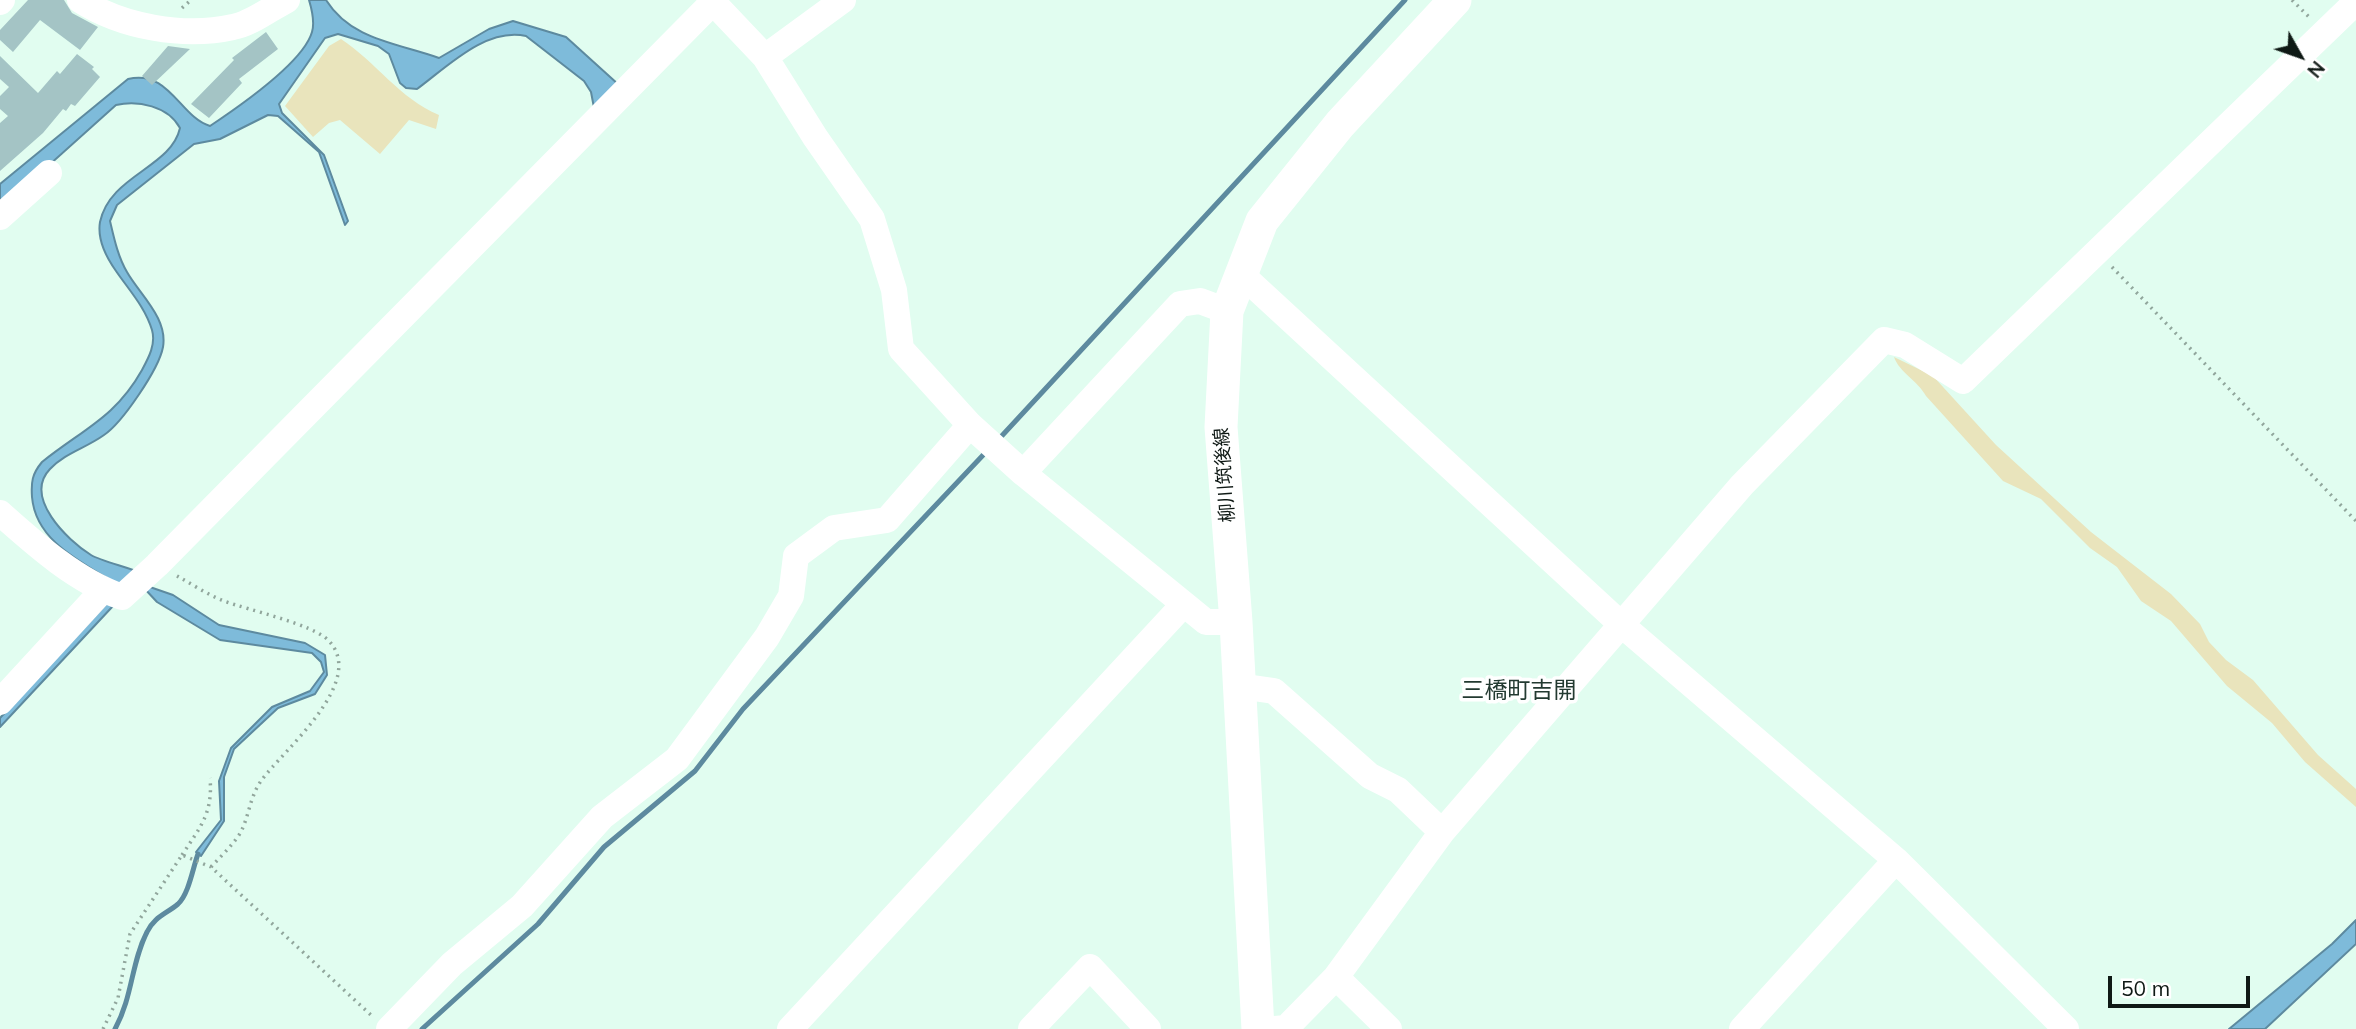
<!DOCTYPE html>
<html>
<head>
<meta charset="utf-8">
<style>
  body { margin:0 }
  #map { position:relative; width:2356px; height:1029px; overflow:hidden; background:#e1fdf0; font-family:Mulish,sans-serif }
  canvas { display:block }
  .north { position:absolute; left:2265px; top:21px; width:70px; height:70px; -webkit-text-stroke:5px #fff; paint-order:stroke; rotate:130deg; font-size:19px; font-weight:700; line-height:28px; text-align:center; color:#0f1915 }
  .north::after { content:''; display:block; margin:auto; width:24px; height:32px; background:#0f1915; clip-path:polygon(50% 0,100% 100%,50% 72%,0 100%) }
  .scale { position:absolute; left:2108px; top:976px; width:142px; height:32px; box-sizing:border-box; border:4px solid #0f1915; border-top:0; padding-left:9px; font-size:21px; line-height:24px; white-space:nowrap; color:#0f1915; -webkit-text-stroke:5px #fff; paint-order:stroke }
</style>
</head>
<body>
<div id="map">
<canvas width="2356" height="1029"></canvas>
<div class="north">N</div>
<div class="scale">50 m</div>
</div>
<script>
const context = document.querySelector('canvas').getContext('2d');
context.lineJoin = 'round';
function fill(path, color) { context.fillStyle = color; context.fill(path, 'evenodd'); }
function strokePath(path, color, width, dash) { context.strokeStyle = color; context.lineWidth = width; context.lineCap = dash ? 'butt' : 'round'; context.setLineDash(dash || []); context.stroke(path); }
function write(font, color, halo, rows, align = 'center') {
  context.font = font + ' Mulish,"Noto Sans JP",sans-serif'; context.lineWidth = 7; context.setLineDash([]); context.textBaseline = 'middle'; context.strokeStyle = halo; context.fillStyle = color; for (const [text, x, y, turn = 0] of rows) {
    context.save(); context.translate(x, y); context.rotate((+turn || 0) * Math.PI / 180); context.textAlign = isNaN(turn) ? turn : align; if (halo) context.strokeText(text, 0, 0); context.fillText(text, 0, 0); context.restore();
  }
}
const green = new Path2D(`
  M341,39C376,62 400,99 439,115L436,129L409,120L380,154L340,120L329,123L313,137L285,106L329,46Z
  M1894,357L1933,376L1996,445L2091,532L2171,594L2200,624L2209,642L2226,660L2253,680L2318,755L2356,789V807L2305,762L2272,723L2227,686L2171,621L2141,601L2117,567L2090,548L2041,499L2003,481L1926,396C1918,381 1899,372 1894,357Z`);
const water = new Path2D(`
  M309,0H326C351,40 397,43 439,58L489,29L513,21L566,37L619,85L595,113L591,92L584,81L526,36C486,27 447,67 417,89L406,88L400,83L389,54L378,46L338,34L325,38L279,104L282,113L324,155L348,221L345,225L319,152L278,116L268,115L220,139L194,144L117,205L110,221C114,238 118,257 127,272C140,295 168,318 163,347C159,369 122,423 104,435C86,448 65,453 50,469C23,497 67,540 91,555C101,561 127,567 141,573L124,589C89,565 36,545 32,497C31,482 32,474 42,462C83,429 115,418 142,370C149,357 156,344 152,330C145,307 129,290 116,271C106,257 97,240 100,222C110,175 171,168 180,128C168,106 138,100 116,105L0,209V184L128,79C169,69 180,117 210,126C237,108 303,63 312,32C315,22 312,10 309,0Z
  M147,586L173,595L219,625L305,643L325,655L327,675L315,694L278,708L234,749L224,777V821L201,856L196,852L221,820L219,781L231,748L272,707L310,691L324,672L321,662L312,653L220,640L157,602L144,588Z
  M109,601L113,606L0,727V718Z
  M2356,920V944L2265,1029H2229L2332,944Z`);
const stream = new Path2D(`
  M998,440L1405,0
  M115,1029C133,996 131,963 147,932C154,917 166,914 178,904C189,894 193,867 198,854
  M422,1029L538,924L604,847L695,771L743,709L986,452`);
const building = new Path2D(`
  M28,0H64L72,13L98,27L80,50L40,20L13,52L0,40V30Z
  M266,32L278,49L239,79L242,83L209,118L191,104L234,60L232,58Z
  M168,46L190,49L152,85L142,76Z
  M77,54L94,67L92,69L100,77L75,106L71,104L66,111L63,109L43,133L0,171V123L8,116L0,109V96L9,87L0,79V56L38,93L57,71L60,74Z`);
const path = new Path2D(`
  M2292,0L2310,18
  M182,8L191,0
  M2112,267L2356,521
  M177,576C192,584 208,595 224,601C248,610 312,624 328,640C369,681 282,751 261,781C249,798 249,819 239,835C231,847 220,857 211,867
  M182,855C201,826 213,813 210,778
  M103,1029L118,998L130,934L182,855L211,867L372,1016`);
const minor = new Path2D(`
  M80,0C122,27 184,38 233,27C251,24 271,8 287,0
  M711,0L765,57L815,137L872,219L894,290L901,349L970,425L1023,473
  M0,2L2,0
  M765,57L843,0
  M0,217L49,173
  M1241,274L1623,626L1896,860L2066,1029
  M0,513C36,545 76,581 122,597L157,565L713,2
  M1184,604L1023,473L1180,304L1200,301L1227,311
  M1239,686L1274,691L1370,776L1398,790L1442,832
  M0,702L103,590
  M1336,977L1389,1029
  M389,1029L452,964L522,906L602,817L677,759L767,637L791,596L796,556L834,528L887,520L970,425
  M790,1029L1184,604L1206,622H1236
  M1031,1029L1090,967L1148,1029
  M1275,1029L1286,1028L1336,977L1442,832L1742,485L1884,340L1905,345L1963,381L2356,2
  M1742,1029L1896,860`);
const major = new Path2D(`
  M1258,1029L1236,622L1221,427L1227,311L1262,221L1340,124L1455,0`);
const streetNames = [
  ["柳川筑後線",1225,475,-94]
];
const quarterNames = [
  ["三橋町吉開",1519,691]
];
fill(green, '#e9e4bc');
fill(water, '#7ebbda');
strokePath(water, '#5d8a9f', 2);
strokePath(stream, '#5d8a9f', 5);
fill(building, '#a4c4c5');
strokePath(path, '#91a69c', 3.5, [2, 5]);
strokePath(minor, '#fff', 26);
strokePath(major, '#fff', 33);
write('19px', '#0f1915', '#fff', streetNames);
write('23px', '#233a31', '#fff', quarterNames);
</script>
</body>
</html>
